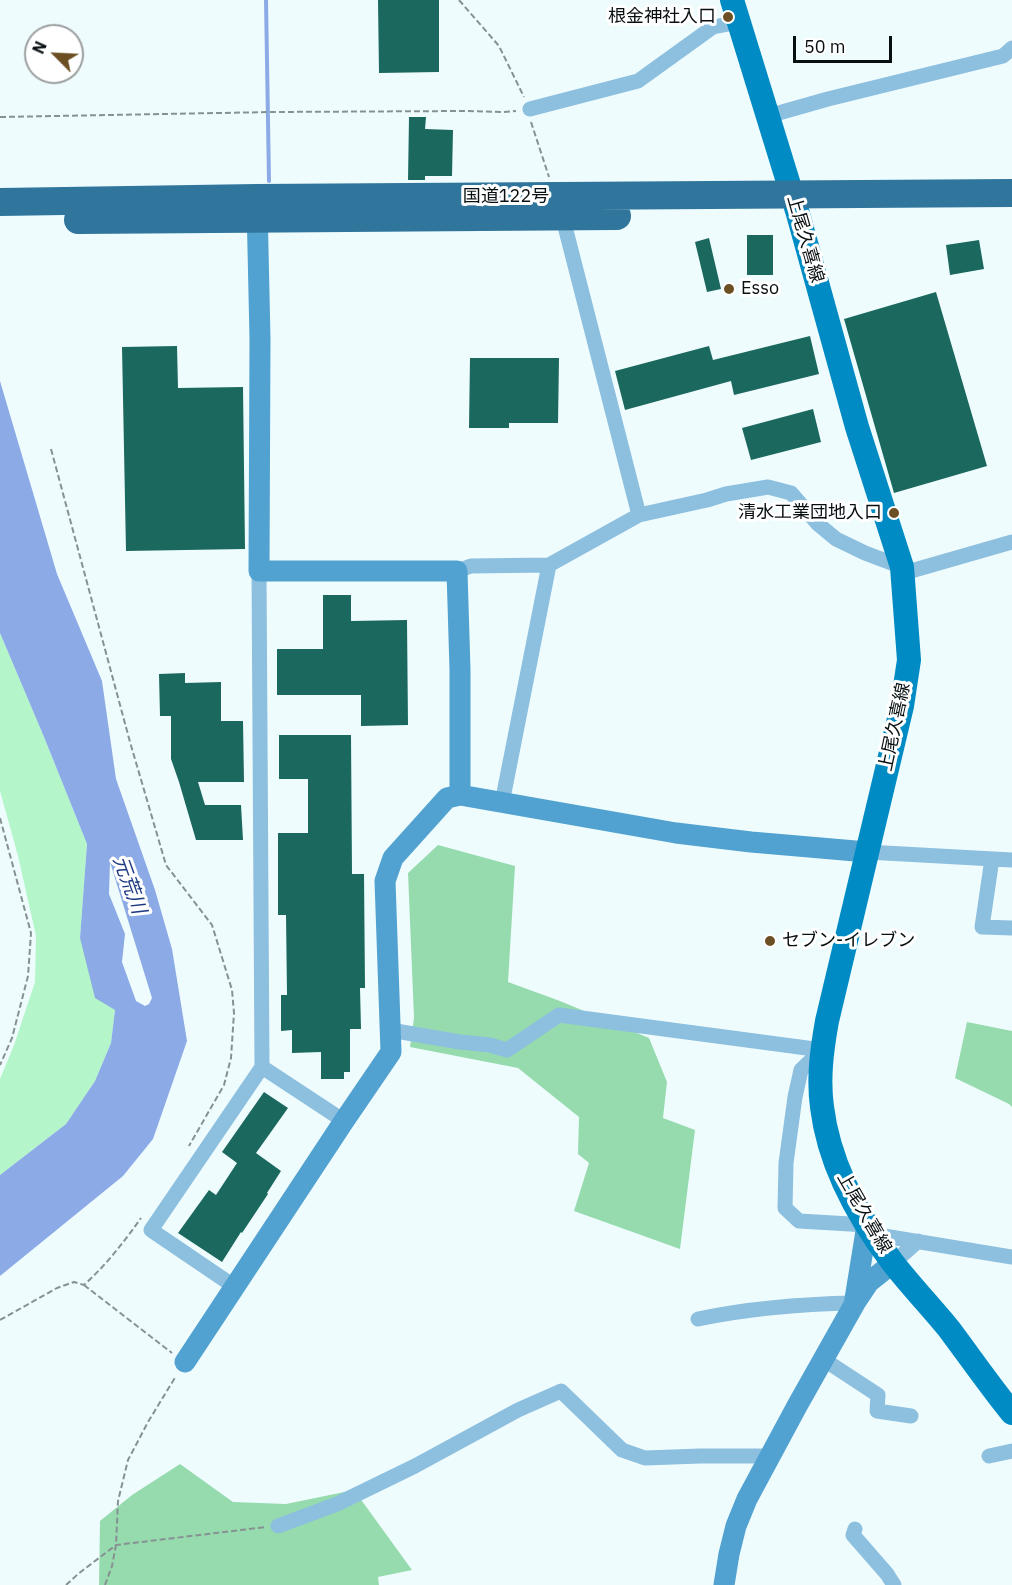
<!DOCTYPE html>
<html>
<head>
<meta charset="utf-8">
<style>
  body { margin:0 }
  #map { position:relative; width:1012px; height:1585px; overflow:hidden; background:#effcfe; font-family:"IBM Plex Sans",sans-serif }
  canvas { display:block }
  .north { position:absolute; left:24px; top:24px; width:60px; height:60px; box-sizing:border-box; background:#fff; border:2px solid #9c9fa0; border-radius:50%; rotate:294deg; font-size:16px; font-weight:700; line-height:24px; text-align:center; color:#080f11 }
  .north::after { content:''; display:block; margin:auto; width:21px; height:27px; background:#6d4f24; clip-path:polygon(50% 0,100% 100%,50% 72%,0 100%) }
  .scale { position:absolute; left:793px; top:36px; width:99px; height:27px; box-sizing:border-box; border:3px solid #080f11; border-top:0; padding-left:8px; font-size:18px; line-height:21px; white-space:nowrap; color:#080f11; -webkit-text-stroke:4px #fff; paint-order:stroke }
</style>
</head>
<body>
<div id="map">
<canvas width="1012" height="1585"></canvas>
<div class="north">N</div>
<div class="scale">50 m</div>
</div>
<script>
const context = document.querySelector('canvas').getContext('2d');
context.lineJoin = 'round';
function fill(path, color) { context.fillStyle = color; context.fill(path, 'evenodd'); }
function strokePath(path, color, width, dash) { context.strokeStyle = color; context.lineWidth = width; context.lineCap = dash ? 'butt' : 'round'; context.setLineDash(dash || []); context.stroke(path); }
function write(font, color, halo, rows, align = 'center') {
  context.font = font + ' "IBM Plex Sans","Noto Sans JP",sans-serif'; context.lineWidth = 6; context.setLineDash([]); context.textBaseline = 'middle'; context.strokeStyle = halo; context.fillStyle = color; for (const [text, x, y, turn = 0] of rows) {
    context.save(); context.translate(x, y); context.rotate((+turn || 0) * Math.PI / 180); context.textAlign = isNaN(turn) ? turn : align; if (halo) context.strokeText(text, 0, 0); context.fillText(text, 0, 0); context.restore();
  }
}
const green = new Path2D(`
  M0,633L44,737L87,844L80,938L115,1010L111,1043L95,1081L66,1124L0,1175V1079L14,1045L35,982L36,936L18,856L0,791Z`);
const forest = new Path2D(`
  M438,845L515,866L508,982L560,1001L649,1038L667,1082L663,1118L695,1130L680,1249L574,1211L589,1163L578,1154L579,1117L518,1068L410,1047L414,1018L408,873Z
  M967,1022L1012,1031V1107L1009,1104L955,1078Z
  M180,1464L233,1502L286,1504L354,1490L412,1570L378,1577L379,1585H99L100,1521L132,1495Z`);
const water = new Path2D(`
  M0,381L57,574L102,681L116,779L155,890L172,949L187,1041L153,1139L123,1176L0,1276V1175L66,1124L95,1081L111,1043L115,1010L95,998L80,938L87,844L44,737L0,633ZM110,862L152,998L149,1004L145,1006L136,1001L122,962L125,934L109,894Z`);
const stream = new Path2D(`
  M266,0L269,181`);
const building = new Path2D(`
  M378,0H439V72L379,73Z
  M409,117H426L425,129L453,130L452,176H425V180H408Z
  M747,235H773V275H747Z
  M709,238L721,289L707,292L695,242Z
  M979,240L984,269L950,275L946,245Z
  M936,292L987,466L894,493L844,319Z
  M810,336L819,374L734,395L731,381L625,410L615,371L709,346L713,360Z
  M177,346L178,388L243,387L245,549L126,551L122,347Z
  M470,358H559L558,423H509V428H469Z
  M813,409L821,442L751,460L742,428Z
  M323,595H351V621L407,620L408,725L361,726V695H277V649H323Z
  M185,673V683L221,682V721H243L244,782H198L205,805H241L243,840H196L179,782L171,759V716H160L159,674Z
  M279,735H351L352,874H364L365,988H360L361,1029H350V1072H344V1079H321V1052L292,1053V1030L281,1031V995H287L286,915H278V833H308V779H279Z
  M264,1092L288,1108L256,1153L281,1171L267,1193L268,1194L242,1233L241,1232L222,1262L178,1233L209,1190L216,1195L237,1163L222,1152Z`);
const path = new Path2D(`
  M459,0L499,46L524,97
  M0,117L273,112L463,111L503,112L516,111
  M531,122L549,177
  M51,449L130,742L166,865L212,925L232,990L234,1013L231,1058L224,1085L189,1146
  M0,818L31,933L28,976L12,1038L0,1065
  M84,1285L172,1353
  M0,1320L57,1288L74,1282L84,1285C106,1265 124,1242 141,1218
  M66,1585L78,1574L116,1545L266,1527
  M105,1585L112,1566L116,1545L118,1501L128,1460L148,1422L176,1376`);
const street = new Path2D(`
  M530,109L638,81L713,27L739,22
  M768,116L828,99L1003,56L1012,48
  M561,211L639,515
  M259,571L262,1067L344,1121
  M457,571L471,566L549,565L639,515L707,500L726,494L768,487L791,493L818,524L836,539L865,553L902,567
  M904,573L1012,542
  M502,803L549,565
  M867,852L1012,860
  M992,859L982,927L1012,928
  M390,1030L460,1042L490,1045L507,1050L559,1015L822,1050
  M822,1050L801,1070L795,1097L786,1163L785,1208L799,1221L867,1225
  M872,1234L1012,1257
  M893,1263L918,1241
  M235,1287L151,1230L262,1067
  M698,1319C750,1308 802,1304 855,1303
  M823,1359L878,1395L877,1411L911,1416
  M989,1456L1012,1451
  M278,1526L337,1504L415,1466L518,1410L561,1391L622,1450L645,1458L700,1456H769
  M855,1529L853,1535L887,1574L894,1585`);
const secondary = new Path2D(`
  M257,204L260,339L259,571H457L460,670V795
  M855,1299L867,1225
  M185,1362L344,1121L391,1052L385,881L393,858L447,798L460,795L676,833L751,842L867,852
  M724,1585L729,1554L736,1526L747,1499L797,1406L855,1303L869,1282L893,1263`);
const primary = new Path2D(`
  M732,0L798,214L857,427L902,567L909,660L902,706L827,1021C822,1049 818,1078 822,1107C829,1165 858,1217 893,1263C911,1286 931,1307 949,1329C970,1357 990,1386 1012,1413`);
const highway = new Path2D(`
  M0,202L257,198L1012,193
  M78,220L617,216`);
const markers = [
  [728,17,6,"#6d4f24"],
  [729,289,6,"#6d4f24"],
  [894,513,6,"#6d4f24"],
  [770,941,6,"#6d4f24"]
];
const poiNames = [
  ["根金神社入口",716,17],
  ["Esso",741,289,"left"],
  ["清水工業団地入口",882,513],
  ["セブン-イレブン",782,941,"left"]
];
const streetNames = [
  ["国道122号",506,197],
  ["上尾久喜線",805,239,74],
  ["上尾久喜線",895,727,-78],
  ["上尾久喜線",864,1213,60]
];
const waterNames = [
  ["元荒川",129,885,70]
];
fill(green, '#b4f6ca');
fill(forest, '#96dbae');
fill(water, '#8caae6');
strokePath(stream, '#8caae6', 4);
fill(building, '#1b685e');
strokePath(path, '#879193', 2, [6, 3]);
strokePath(street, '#8dbfdf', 15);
strokePath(secondary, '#51a2d0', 21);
strokePath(primary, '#008bc4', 24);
strokePath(highway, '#2f759c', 28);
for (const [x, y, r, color] of markers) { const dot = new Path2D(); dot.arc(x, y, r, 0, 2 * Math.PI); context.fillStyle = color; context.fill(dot); strokePath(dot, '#fff', 2); }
write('18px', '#080f11', '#fff', poiNames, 'right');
write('18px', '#080f11', '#fff', streetNames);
write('italic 20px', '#1d3c82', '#fff', waterNames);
</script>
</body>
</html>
